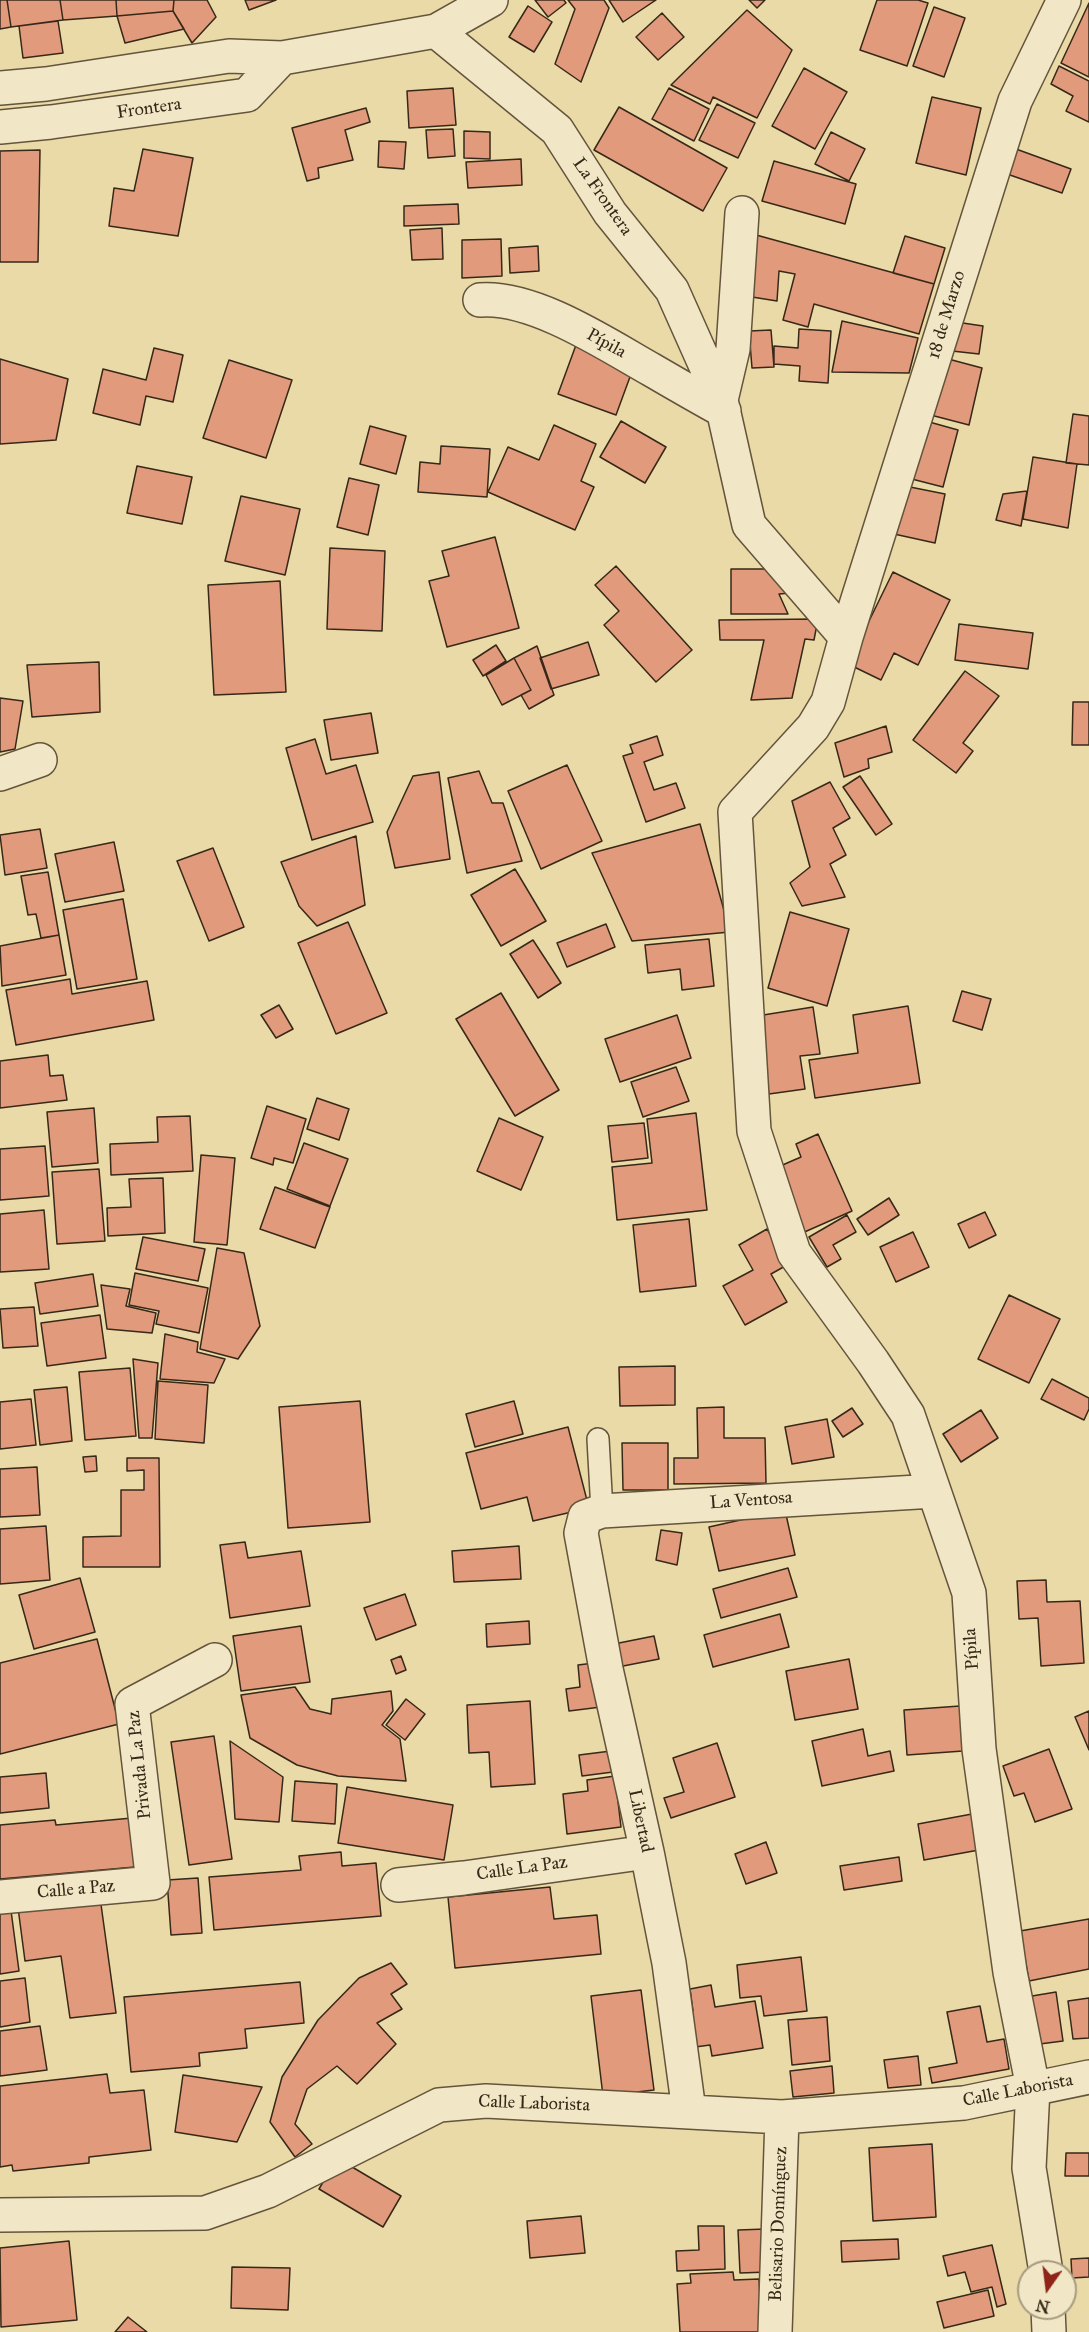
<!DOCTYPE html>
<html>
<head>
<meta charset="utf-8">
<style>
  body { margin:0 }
  #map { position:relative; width:1089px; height:2332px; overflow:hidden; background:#e9daa7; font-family:"IM FELL Great Primer",serif }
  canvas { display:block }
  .north { position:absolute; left:1017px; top:2260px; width:60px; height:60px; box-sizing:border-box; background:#f1e7c6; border:2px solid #a79b80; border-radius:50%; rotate:194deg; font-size:16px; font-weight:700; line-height:24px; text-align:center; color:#372818 }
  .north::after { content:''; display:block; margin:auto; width:21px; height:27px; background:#8f2418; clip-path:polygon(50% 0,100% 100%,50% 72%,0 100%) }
</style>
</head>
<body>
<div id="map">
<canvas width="1089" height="2332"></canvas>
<div class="north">N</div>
</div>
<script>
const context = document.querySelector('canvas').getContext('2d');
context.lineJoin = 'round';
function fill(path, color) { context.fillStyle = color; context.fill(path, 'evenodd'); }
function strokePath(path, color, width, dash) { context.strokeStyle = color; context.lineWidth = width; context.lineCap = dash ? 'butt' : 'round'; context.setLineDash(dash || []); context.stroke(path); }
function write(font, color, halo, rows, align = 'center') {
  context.font = font + ' "IM FELL Great Primer",serif'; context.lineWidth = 4.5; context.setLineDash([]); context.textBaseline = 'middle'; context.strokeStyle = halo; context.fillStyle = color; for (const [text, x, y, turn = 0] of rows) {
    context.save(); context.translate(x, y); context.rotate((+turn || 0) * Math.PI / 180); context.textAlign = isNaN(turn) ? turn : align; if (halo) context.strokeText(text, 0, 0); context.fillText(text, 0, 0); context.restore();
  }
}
const building = new Path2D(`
  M0,0H7L11,27L0,29Z
  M7,0H60L63,20L11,27Z
  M60,0H116L117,16L63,20Z
  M116,0H174L173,11L117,16Z
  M174,0H207L216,17L192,43L173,11Z
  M245,0H276L249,10Z
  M535,0H564L566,3L548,17Z
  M568,0H604L609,8L581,82L555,64L575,9Z
  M609,0H656L623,22Z
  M749,0H765L757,8Z
  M877,0H918L928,3L907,66L860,50Z
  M1089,3V77L1061,63Z
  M528,6L552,22L534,52L509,37Z
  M934,7L965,18L944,77L913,66Z
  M747,10L792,50L757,118L713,97L710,104L671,85Z
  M173,11L184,29L125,43L117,16Z
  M662,13L684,37L658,60L636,37Z
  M58,21L63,53L23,58L19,26Z
  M1059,66L1089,81V122L1066,111L1073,96L1051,84Z
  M804,68L847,92L815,149L772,126Z
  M453,88L456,125L409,128L407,91Z
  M669,88L709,109L694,141L652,119Z
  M932,97L981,108L966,175L916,163Z
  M717,104L755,123L738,158L699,140Z
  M619,107L727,168L703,211L594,150Z
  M366,108L370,122L345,130L353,160L318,168L319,178L307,181L292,128Z
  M453,129L455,156L428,158L426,130Z
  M464,131L490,132V159L464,158Z
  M831,132L865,149L849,181L815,164Z
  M379,141L406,142L404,169L378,167Z
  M143,149L193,158L178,236L109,226L114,188L134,191Z
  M1016,149L1071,169L1062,193L1007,174Z
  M40,150L38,262H0V151Z
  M521,159L522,185L468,188L466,162Z
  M774,161L856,184L845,224L762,201Z
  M458,204L459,224L404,226V206Z
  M442,228L443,259L412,260L410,230Z
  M749,233L934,284L919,334L814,304L808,327L783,320L795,274L779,271L777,301L752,297Z
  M905,236L945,248L934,284L893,273Z
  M501,239L502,276L462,278V240Z
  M538,246L539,271L510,273L509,248Z
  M842,321L918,338L909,373L832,372Z
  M956,322L983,326L979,354L952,351Z
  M799,329L831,331L828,383L799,381L800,366L774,364V346L798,348Z
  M771,330L774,367L752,368L749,331Z
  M576,345L634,366L616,415L558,394Z
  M154,348L183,355L173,402L146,396L140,425L93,413L103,369L146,380Z
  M937,356L982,368L969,425L923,413Z
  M0,359L68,379L56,440L0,444Z
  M229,360L292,380L266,458L203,438Z
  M1073,414L1089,416V465L1066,463Z
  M915,418L958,430L943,487L900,476Z
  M621,421L666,447L645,483L600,457Z
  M554,425L596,444L581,481L594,487L575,530L488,492L508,447L539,460Z
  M370,426L406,436L396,474L360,464Z
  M441,446L490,449L487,497L418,492L420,462L440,464Z
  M1033,457L1077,464L1068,528L1023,519Z
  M137,466L192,477L182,524L127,513Z
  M349,478L379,485L368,535L337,527Z
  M905,486L945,494L935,543L894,534Z
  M1027,491L1021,526L996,520L1003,494Z
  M241,496L300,509L285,575L225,561Z
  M495,537L519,628L447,647L429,581L449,576L442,551Z
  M330,548L385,551L382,631L327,629Z
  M616,566L692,650L656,682L604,625L619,611L595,585Z
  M731,569H777L791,593L779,594L788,614H731Z
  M893,572L950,600L918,665L894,653L881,680L848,664Z
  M280,581L286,692L214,695L208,585Z
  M818,619L814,640L805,639L792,698L751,700L764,640H720L719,620Z
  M959,624L1033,633L1028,669L955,660Z
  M588,642L599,675L551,689L540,658Z
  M496,645L506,661L483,676L473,660Z
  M537,646L554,695L529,709L521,695L531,690L514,658Z
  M514,658L531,690L502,705L486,675Z
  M99,662L100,712L32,717L27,665Z
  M965,671L999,696L963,743L973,751L956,773L913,740Z
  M0,698L23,701L15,749L0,752Z
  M1073,702H1089V745H1072Z
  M371,713L378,753L331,760L324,720Z
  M886,726L892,752L868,759L869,768L844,777L835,743Z
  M657,736L663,755L644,762L654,790L676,783L685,808L646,822L623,756L633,753L630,745Z
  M315,739L326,774L356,765L373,822L312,840L286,748Z
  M567,765L602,841L541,869L508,791Z
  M479,771L492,803H503L522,861L467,873L448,778Z
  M439,772L450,859L395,868L387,832L413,776Z
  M860,776L892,824L876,835L843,787Z
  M830,782L850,818L833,828L846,855L830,864L845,897L802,906L790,883L810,867L792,801Z
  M700,824L730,932L632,941L592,853Z
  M40,829L47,868L5,875L0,835Z
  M356,836L365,905L317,926L299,906L281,862Z
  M114,842L124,891L65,902L55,854Z
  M213,848L244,927L209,941L177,861Z
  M515,869L546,921L501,946L471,895Z
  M48,872L59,935L41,938L36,914L28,915L21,876Z
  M123,899L137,979L77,989L63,910Z
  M790,912L849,929L827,1006L768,988Z
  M348,922L387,1013L336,1034L298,943Z
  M606,924L615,947L567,967L557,943Z
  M59,935L66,975L2,986L0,946Z
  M709,939L714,986L682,990L680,969L648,973L645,945Z
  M533,940L561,983L538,998L510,954Z
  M70,979L72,994L147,981L154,1020L16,1045L6,990Z
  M962,991L991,999L982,1030L953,1021Z
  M501,993L559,1090L515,1116L456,1019Z
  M279,1005L293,1029L276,1038L261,1015Z
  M908,1006L920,1083L815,1098L809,1060L858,1053L853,1015Z
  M813,1007L820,1054L800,1056L805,1089L769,1094L757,1016Z
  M677,1015L691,1058L620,1082L605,1039Z
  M48,1055L50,1076L63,1075L67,1100L0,1108V1061Z
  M676,1067L689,1101L643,1117L631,1082Z
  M317,1098L349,1109L339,1140L307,1129Z
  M267,1106L306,1119L293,1163L274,1158L273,1165L251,1158Z
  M94,1108L98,1163L52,1167L47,1112Z
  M696,1113L707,1210L617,1220L612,1167L652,1163L647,1119Z
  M190,1116L193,1171L111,1175L110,1144L158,1142L157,1117Z
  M499,1118L543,1137L521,1190L477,1171Z
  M644,1123L648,1158L612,1162L608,1126Z
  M818,1134L852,1211L800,1234L771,1170L801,1157L796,1144Z
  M304,1143L348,1159L330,1206L287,1189Z
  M45,1146L49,1196L0,1200V1149Z
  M201,1155L235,1158L227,1245L194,1242Z
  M99,1169L105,1241L57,1244L52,1172Z
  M163,1178L165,1233L108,1236L107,1208L131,1207L129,1179Z
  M275,1187L330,1207L315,1248L260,1229Z
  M889,1198L899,1215L868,1235L857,1219Z
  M44,1210L49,1269L0,1272V1214Z
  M985,1212L996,1235L969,1248L958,1224Z
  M847,1215L856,1232L833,1245L841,1259L827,1267L809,1237Z
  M689,1219L696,1286L640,1292L633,1225Z
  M767,1229L787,1265L771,1274L787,1302L745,1325L723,1286L753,1270L739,1245Z
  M913,1232L929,1267L896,1282L880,1247Z
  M143,1237L205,1249L198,1281L136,1269Z
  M217,1248L244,1253L260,1326L238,1359L200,1349Z
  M135,1273L208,1288L199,1333L156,1324L159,1311L129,1305Z
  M93,1274L98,1306L40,1314L35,1283Z
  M101,1285L130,1289L126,1306L156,1313L152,1333L107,1329Z
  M1009,1295L1060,1319L1029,1383L978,1359Z
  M34,1307L38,1346L3,1348L0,1309Z
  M100,1315L106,1358L47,1366L41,1323Z
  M165,1334L198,1342L197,1352L225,1359L214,1383L160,1379Z
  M133,1359L158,1363L152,1438H139Z
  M675,1366V1405L620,1406L619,1367Z
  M130,1368L136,1436L85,1440L79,1372Z
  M1052,1379L1089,1398V1409L1084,1420L1041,1399Z
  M158,1381L208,1385L204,1443L155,1439Z
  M67,1387L72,1441L40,1445L34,1390Z
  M31,1399L36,1445L0,1449V1402Z
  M360,1401L370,1522L288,1528L279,1407Z
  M514,1401L523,1434L475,1447L466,1414Z
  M724,1407V1438H765L766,1483L674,1484V1458H698L697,1408Z
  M852,1408L863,1424L843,1437L832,1421Z
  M981,1410L998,1438L961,1462L943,1434Z
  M827,1419L834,1457L792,1464L785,1427Z
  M568,1427L589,1508L533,1521L527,1497L481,1509L466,1453Z
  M622,1443H668V1490H623Z
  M96,1456L97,1471L85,1472L83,1457Z
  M127,1458H159L160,1567H83V1537L121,1536V1490H144V1470L127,1471Z
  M37,1467L40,1515L0,1517V1469Z
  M785,1510L795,1555L719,1571L709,1527Z
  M46,1526L50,1580L0,1584V1529Z
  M661,1530L682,1533L677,1565L656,1560Z
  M245,1542L248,1558L301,1551L310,1606L230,1618L220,1545Z
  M519,1546L521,1579L454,1582L452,1551Z
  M788,1568L797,1597L721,1618L713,1589Z
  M80,1578L95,1632L34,1649L19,1595Z
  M1046,1580L1047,1602L1080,1601L1084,1663L1041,1666L1038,1618L1019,1619L1017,1581Z
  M405,1594L416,1625L376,1640L364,1608Z
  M780,1614L789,1647L713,1667L704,1635Z
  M529,1621L530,1644L487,1647L486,1624Z
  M301,1626L310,1682L241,1691L233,1636Z
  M654,1636L659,1659L618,1667L614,1644Z
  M97,1639L119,1724L0,1754V1663Z
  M401,1656L406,1670L396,1674L391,1660Z
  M849,1659L858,1709L795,1720L786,1671Z
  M594,1663L601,1707L569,1711L566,1689L580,1687L578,1665Z
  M295,1687L310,1709L331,1714L332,1699L391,1691L393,1711L382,1725L400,1739L406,1781L338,1776L297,1765L250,1738L241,1695Z
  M406,1699L425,1714L405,1740L386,1725Z
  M530,1701L535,1784L491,1787L489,1752L469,1753L467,1705Z
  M960,1706L963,1751L907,1755L904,1710Z
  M1089,1711V1750L1075,1717Z
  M863,1729L868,1756L890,1751L894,1771L822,1786L812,1741Z
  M214,1736L232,1859L189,1865L171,1742Z
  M230,1741L283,1777L279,1822L235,1819Z
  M717,1743L735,1797L671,1818L664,1798L684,1792L673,1758Z
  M1049,1749L1072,1809L1035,1822L1024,1793L1014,1796L1003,1766Z
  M611,1751L613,1772L582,1776L579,1755Z
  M46,1773L49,1808L0,1813V1777Z
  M615,1776L621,1827L567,1834L563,1794L588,1791L587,1780Z
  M295,1781L337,1784L335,1824L292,1821Z
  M347,1787L453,1805L444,1860L338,1843Z
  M972,1814L979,1850L924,1860L918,1824Z
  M132,1818L135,1867L0,1879V1825L55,1820L56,1825Z
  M766,1842L777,1873L746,1884L735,1854Z
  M341,1852L342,1866L376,1863L381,1916L214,1930L209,1877L301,1870L299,1856Z
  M899,1857L902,1881L844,1890L840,1866Z
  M198,1878L202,1933L171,1935L167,1880Z
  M550,1887L554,1919L597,1915L601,1954L455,1968L448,1897Z
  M99,1890L116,2013L70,2018L61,1956L25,1961L17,1900Z
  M10,1903L19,1971L0,1974V1904Z
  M1089,1919V1969L1029,1981L1020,1931Z
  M801,1957L807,2011L764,2016L761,1996L740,1998L737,1965Z
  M391,1963L407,1984L391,1994L402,2009L377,2023L396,2044L357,2084L337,2066L307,2089L295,2124L312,2144L295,2157L270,2122L282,2077L318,2020L359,1978Z
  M25,1978L30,2022L0,2027V1981Z
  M300,1982L304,2023L245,2029L247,2048L199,2053L200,2066L131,2072L124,1997Z
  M711,1985L715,2007L755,2001L763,2048L712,2056L710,2045L688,2048L682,2012L693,2011L690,1989Z
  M641,1990L654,2090L603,2096L591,1996Z
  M1056,1992L1063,2041L1032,2045L1026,1997Z
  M1089,1998V2038L1073,2039L1068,2001Z
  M980,2006L987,2042L1004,2039L1009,2069L932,2083L929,2068L957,2063L947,2012Z
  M827,2017L830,2061L792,2065L788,2020Z
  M40,2026L47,2070L0,2076V2031Z
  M918,2056L921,2085L888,2088L884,2060Z
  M832,2066L834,2093L793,2097L790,2071Z
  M107,2074L110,2093L144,2090L151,2150L89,2157V2163L13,2171L12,2165L0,2167V2086Z
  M183,2075L262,2087L237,2142L175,2132Z
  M932,2144L936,2217L873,2221L869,2148Z
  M1066,2153H1089V2176H1065Z
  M337,2158L401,2196L383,2227L319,2189Z
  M581,2216L585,2253L530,2258L527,2221Z
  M698,2226H724L725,2269L677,2271L676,2251L699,2250Z
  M766,2229L768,2272L740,2273L738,2230Z
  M898,2239L899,2259L842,2262L841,2241Z
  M69,2241L77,2320L1,2327L0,2248Z
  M992,2245L1006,2304L997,2307L992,2287L971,2292L965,2272L948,2276L943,2256Z
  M1089,2258V2277L1072,2278L1071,2259Z
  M232,2267L290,2268L288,2310L231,2308Z
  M733,2272L734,2280L759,2279L762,2332H680L677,2284L691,2283L690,2274Z
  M988,2290L994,2316L944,2328L937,2302Z
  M128,2317L147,2332H115Z`);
const lane = new Path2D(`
  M598,1439L602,1511`);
const street = new Path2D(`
  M436,31L557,130L610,213L672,290L721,400
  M0,88L46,84L229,56L282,58L436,31L491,0
  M0,127L51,122L247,95L282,58
  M742,213L733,349L721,400L749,525L846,637
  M480,300C534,296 606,344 652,370C676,384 700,398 724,411
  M0,774L40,760
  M398,1885L464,1878L647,1852
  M0,1897L153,1883L132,1704L215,1660
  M689,2111L669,1963L647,1852L606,1669L581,1533L585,1517L602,1511L934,1491
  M0,2215L205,2213L268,2191L439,2105L486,2101L782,2117L964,2103L1089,2077
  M1046,2272L1029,2168L1033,2088L1010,1972L979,1749L969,1593L908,1415L873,1362L794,1253L754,1131L735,812L813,727L828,702L846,637L1015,101L1064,0
  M1048,2308L1049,2332
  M775,2332L782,2117`);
const streetNames = [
  ["Frontera",149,109,-8],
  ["La Frontera",602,197,55],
  ["18 de Marzo",947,315,-73],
  ["Pípila",606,344,29],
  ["La Ventosa",751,1501,-4],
  ["Pípila",972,1649,-94],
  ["Privada La Paz",140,1765,-96],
  ["Libertad",640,1821,78],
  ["Calle La Paz",522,1869,-8],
  ["Calle a Paz",76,1890,-5],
  ["Calle Laborista",1018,2091,-11],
  ["Calle Laborista",534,2104,2],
  ["Belisario Domínguez",779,2224,-88]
];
fill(building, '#e19a7c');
strokePath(building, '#372818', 1.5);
strokePath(lane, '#64543c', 24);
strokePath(street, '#64543c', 36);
strokePath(lane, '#f1e7c6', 21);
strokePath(street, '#f1e7c6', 33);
write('18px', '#372818', '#f1e7c6', streetNames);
</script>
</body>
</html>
